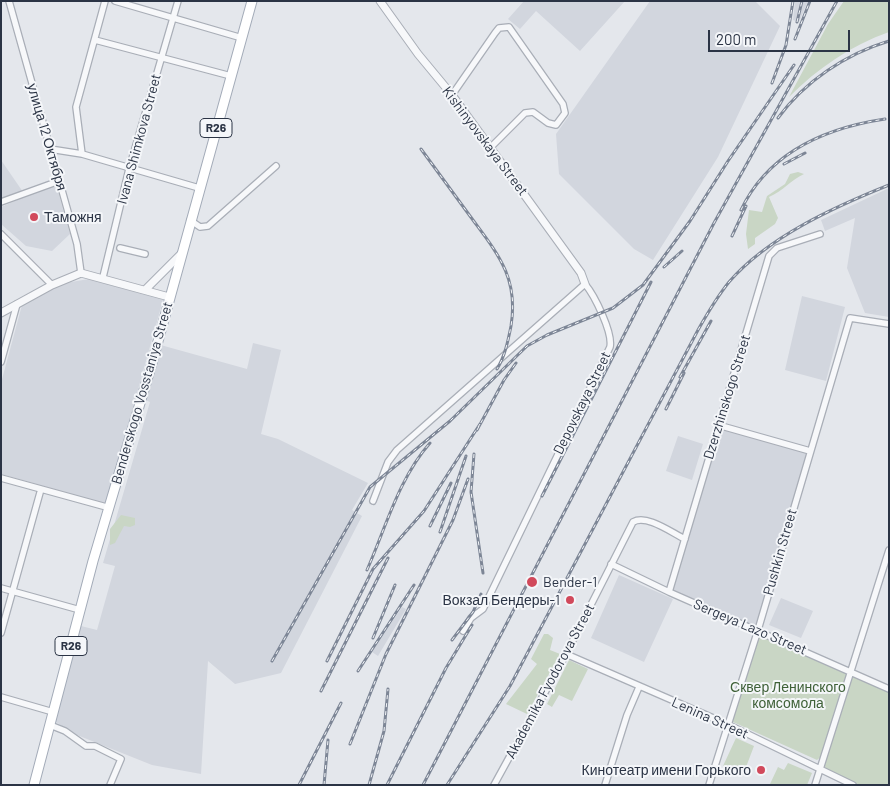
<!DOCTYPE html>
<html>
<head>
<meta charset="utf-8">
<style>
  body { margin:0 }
  #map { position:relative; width:890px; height:786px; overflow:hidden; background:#e4e7ec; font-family:Barlow,sans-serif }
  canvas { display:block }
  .frame { position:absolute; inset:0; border:2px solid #2b3445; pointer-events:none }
  .scale { position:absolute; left:708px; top:30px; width:142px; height:22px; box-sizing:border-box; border:2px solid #2b3445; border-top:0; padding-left:6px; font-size:15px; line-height:18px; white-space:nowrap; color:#2b3445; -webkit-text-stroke:4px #f4f6f9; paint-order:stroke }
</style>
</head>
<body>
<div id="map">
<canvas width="890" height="786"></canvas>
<div class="frame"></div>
<div class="scale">200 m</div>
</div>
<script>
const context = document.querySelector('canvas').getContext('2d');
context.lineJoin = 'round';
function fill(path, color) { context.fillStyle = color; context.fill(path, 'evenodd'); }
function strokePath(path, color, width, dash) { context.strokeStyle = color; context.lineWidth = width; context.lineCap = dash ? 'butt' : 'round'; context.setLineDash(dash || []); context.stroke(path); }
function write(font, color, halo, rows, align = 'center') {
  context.font = font + ' Barlow,sans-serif'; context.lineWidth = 4; context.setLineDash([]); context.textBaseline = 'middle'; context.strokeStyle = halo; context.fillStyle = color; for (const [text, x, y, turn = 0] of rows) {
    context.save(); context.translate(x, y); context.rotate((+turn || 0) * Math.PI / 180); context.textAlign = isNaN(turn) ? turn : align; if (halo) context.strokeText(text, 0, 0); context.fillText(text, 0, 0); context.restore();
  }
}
const built = new Path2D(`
  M524,1H625L580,51L536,11L520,29L508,19Z
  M650,1H755L780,26L718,157L653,260L634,249L559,174L556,134Z
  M795,1H808L799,22L793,20Z
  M1,160L23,192L1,200Z
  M52,185L57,188L70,234L52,251L26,246L1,224V207Z
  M889,188V317L865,313L847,268L855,218L825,231L821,220Z
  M89,279L163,300L106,504L1,474V383L22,305L65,283Z
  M802,296L845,307L826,381L785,370Z
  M253,343L281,350L261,434L278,439L368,483L352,510L362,516L281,673L235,684L208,661L201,774L152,765L77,735L54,721L81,626L97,630L115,566L103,563L150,402L141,398L157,344L247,369Z
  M718,425L810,451L758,630L669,592Z
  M678,436L703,444L692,480L666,471Z
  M619,575L673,599L644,662L591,638Z
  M781,598L813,611L801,638L769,625Z
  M402,607L406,609L378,656L372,652Z`);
const green = new Path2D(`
  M844,1H889V32C850,46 818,68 789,97L828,24Z
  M798,172L804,174C791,180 783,191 769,197L778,218L775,224L755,238V244L748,249L746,234L749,210L762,212L767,196L785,184L790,174Z
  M121,515L135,518V525L130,527L124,526L115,543L110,545V529Z
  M544,634H548L553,638L550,650L560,654L527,714L506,704L537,664L531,659Z
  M760,635L843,669L847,673L822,756L817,760L733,722L732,715Z
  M569,660L588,669L572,701L559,695L552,707L547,704Z
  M850,671L889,689V785H860L826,770L823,761Z
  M736,738L754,746L743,775L723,766Z
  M788,763L812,773L807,785L770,784L778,767L784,770Z`);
const minor = new Path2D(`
  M9,1L77,244L81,273
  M115,1L242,38
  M95,40L231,76
  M452,95L495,33L499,28L509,27L563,104L565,113L556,125L548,123L533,112L525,113L490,148
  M50,149L82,154L199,188
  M82,154L76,107L105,1
  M1,202L59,181
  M190,220L200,227L208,226L276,166
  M1,234L52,285
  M120,248L145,254
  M103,277L129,169L178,1
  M1,362L17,304
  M718,425L810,451
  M1,478L110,508
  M373,501L388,462L397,450L585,284C595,296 613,333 610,347L483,609L471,618L463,631
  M611,564L669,592L889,689
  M1,588L80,610
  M669,592L769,256L777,248L820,234
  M1,633L41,489
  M566,654L727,724L853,785
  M1,697L53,712
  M50,725L65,731L86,746H95L121,759L110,785
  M494,785L566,654L633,522C647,514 672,533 685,539
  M605,785L627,715L639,687
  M709,785L758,630L850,318L889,324
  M815,785L889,550`);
const tertiary = new Path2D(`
  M380,1L418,54L452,95L581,273L585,284
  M145,290L181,254
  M1,313L52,285L81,273L169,297`);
const primary = new Path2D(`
  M34,785L93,561L152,363L252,1`);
const rail = new Path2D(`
  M797,22L802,1
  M795,39L810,1
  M772,83L786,45L793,1
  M778,118C805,81 846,54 889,41
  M421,149C437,171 454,194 470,216C497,253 519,277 511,326C508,341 505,356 497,369
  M784,164L805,153
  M741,210C768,153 825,128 885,119
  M732,236L746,206
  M664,267L682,251
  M680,377L711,321
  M666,409L684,373
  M477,430L504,380L516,363
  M474,454L471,492L483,573
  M542,496L651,282
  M430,526L451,483
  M440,532L466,456
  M367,570C386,527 399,478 430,443
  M373,638L395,585
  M452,640L473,612L481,594
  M272,661L370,487L450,421L527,346L547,335L613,308L643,285L690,221L728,161L794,65
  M327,661L373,569L424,511L480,424
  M358,671L414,585
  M321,691L388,558
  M350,744L386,654L453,520L468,479
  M299,785L341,703
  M324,785L328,740
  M369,785L384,731L388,689
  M387,785L446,668L472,625
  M423,785L714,223L837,1
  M447,785L510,686L698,330C707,314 717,297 729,282C768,237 834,207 889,185`);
const markers = [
  [34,217,5,"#d1495b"],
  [532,582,6,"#d1495b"],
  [570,600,5,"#d1495b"],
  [761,770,5,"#d1495b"]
];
const shields = [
  [216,128,32],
  [71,646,32]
];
const shieldNames = [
  ["R26",216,128],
  ["R26",71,646]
];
const streetNames = [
  ["улица 12 Октября",47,137,74],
  ["Ivana Shimkova Street",139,139,-75],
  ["Kishinyovskaya Street",485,141,53],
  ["Benderskogo Vosstaniya Street",142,393,-74],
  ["Dzerzhinskogo Street",727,397,-73],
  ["Depovskaya Street",582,403,-64],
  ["Pushkin Street",780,552,-74],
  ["Sergeya Lazo Street",750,627,23],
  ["Akademika Fyodorova Street",550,681,-62],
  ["Lenina Street",710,718,24]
];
const poiNames = [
  ["Таможня",44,217],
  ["Bender-1",543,582],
  ["Вокзал Бендеры-1",560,600,"right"],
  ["Кинотеатр имени Горького",751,770,"right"]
];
const parkNames = [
  ["Сквер Ленинского",788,687],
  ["комсомола",788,703]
];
fill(built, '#d2d6de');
fill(green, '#c9d6c5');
strokePath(minor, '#a9aeb7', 8);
strokePath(tertiary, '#a9aeb7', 9);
strokePath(primary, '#a3abb8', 11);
strokePath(minor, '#f7f8fa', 5.5);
strokePath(tertiary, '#f7f8fa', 7);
strokePath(primary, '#fff', 9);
strokePath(rail, '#7d8696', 3);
strokePath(rail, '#f4f6f9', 1, [4]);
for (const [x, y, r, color] of markers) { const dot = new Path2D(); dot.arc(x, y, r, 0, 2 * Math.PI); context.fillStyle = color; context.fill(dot); strokePath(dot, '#f4f6f9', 2); }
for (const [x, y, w] of shields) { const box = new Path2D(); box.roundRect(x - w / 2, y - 9.5, w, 19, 4); context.fillStyle = '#f4f6f9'; context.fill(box); strokePath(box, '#2b3445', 1); }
write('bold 12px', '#2b3445', null, shieldNames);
write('14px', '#2b3445', '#f4f6f9', streetNames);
write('14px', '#2b3445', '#f4f6f9', poiNames, 'left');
write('14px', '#3f6138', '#f4f6f9', parkNames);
</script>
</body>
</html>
